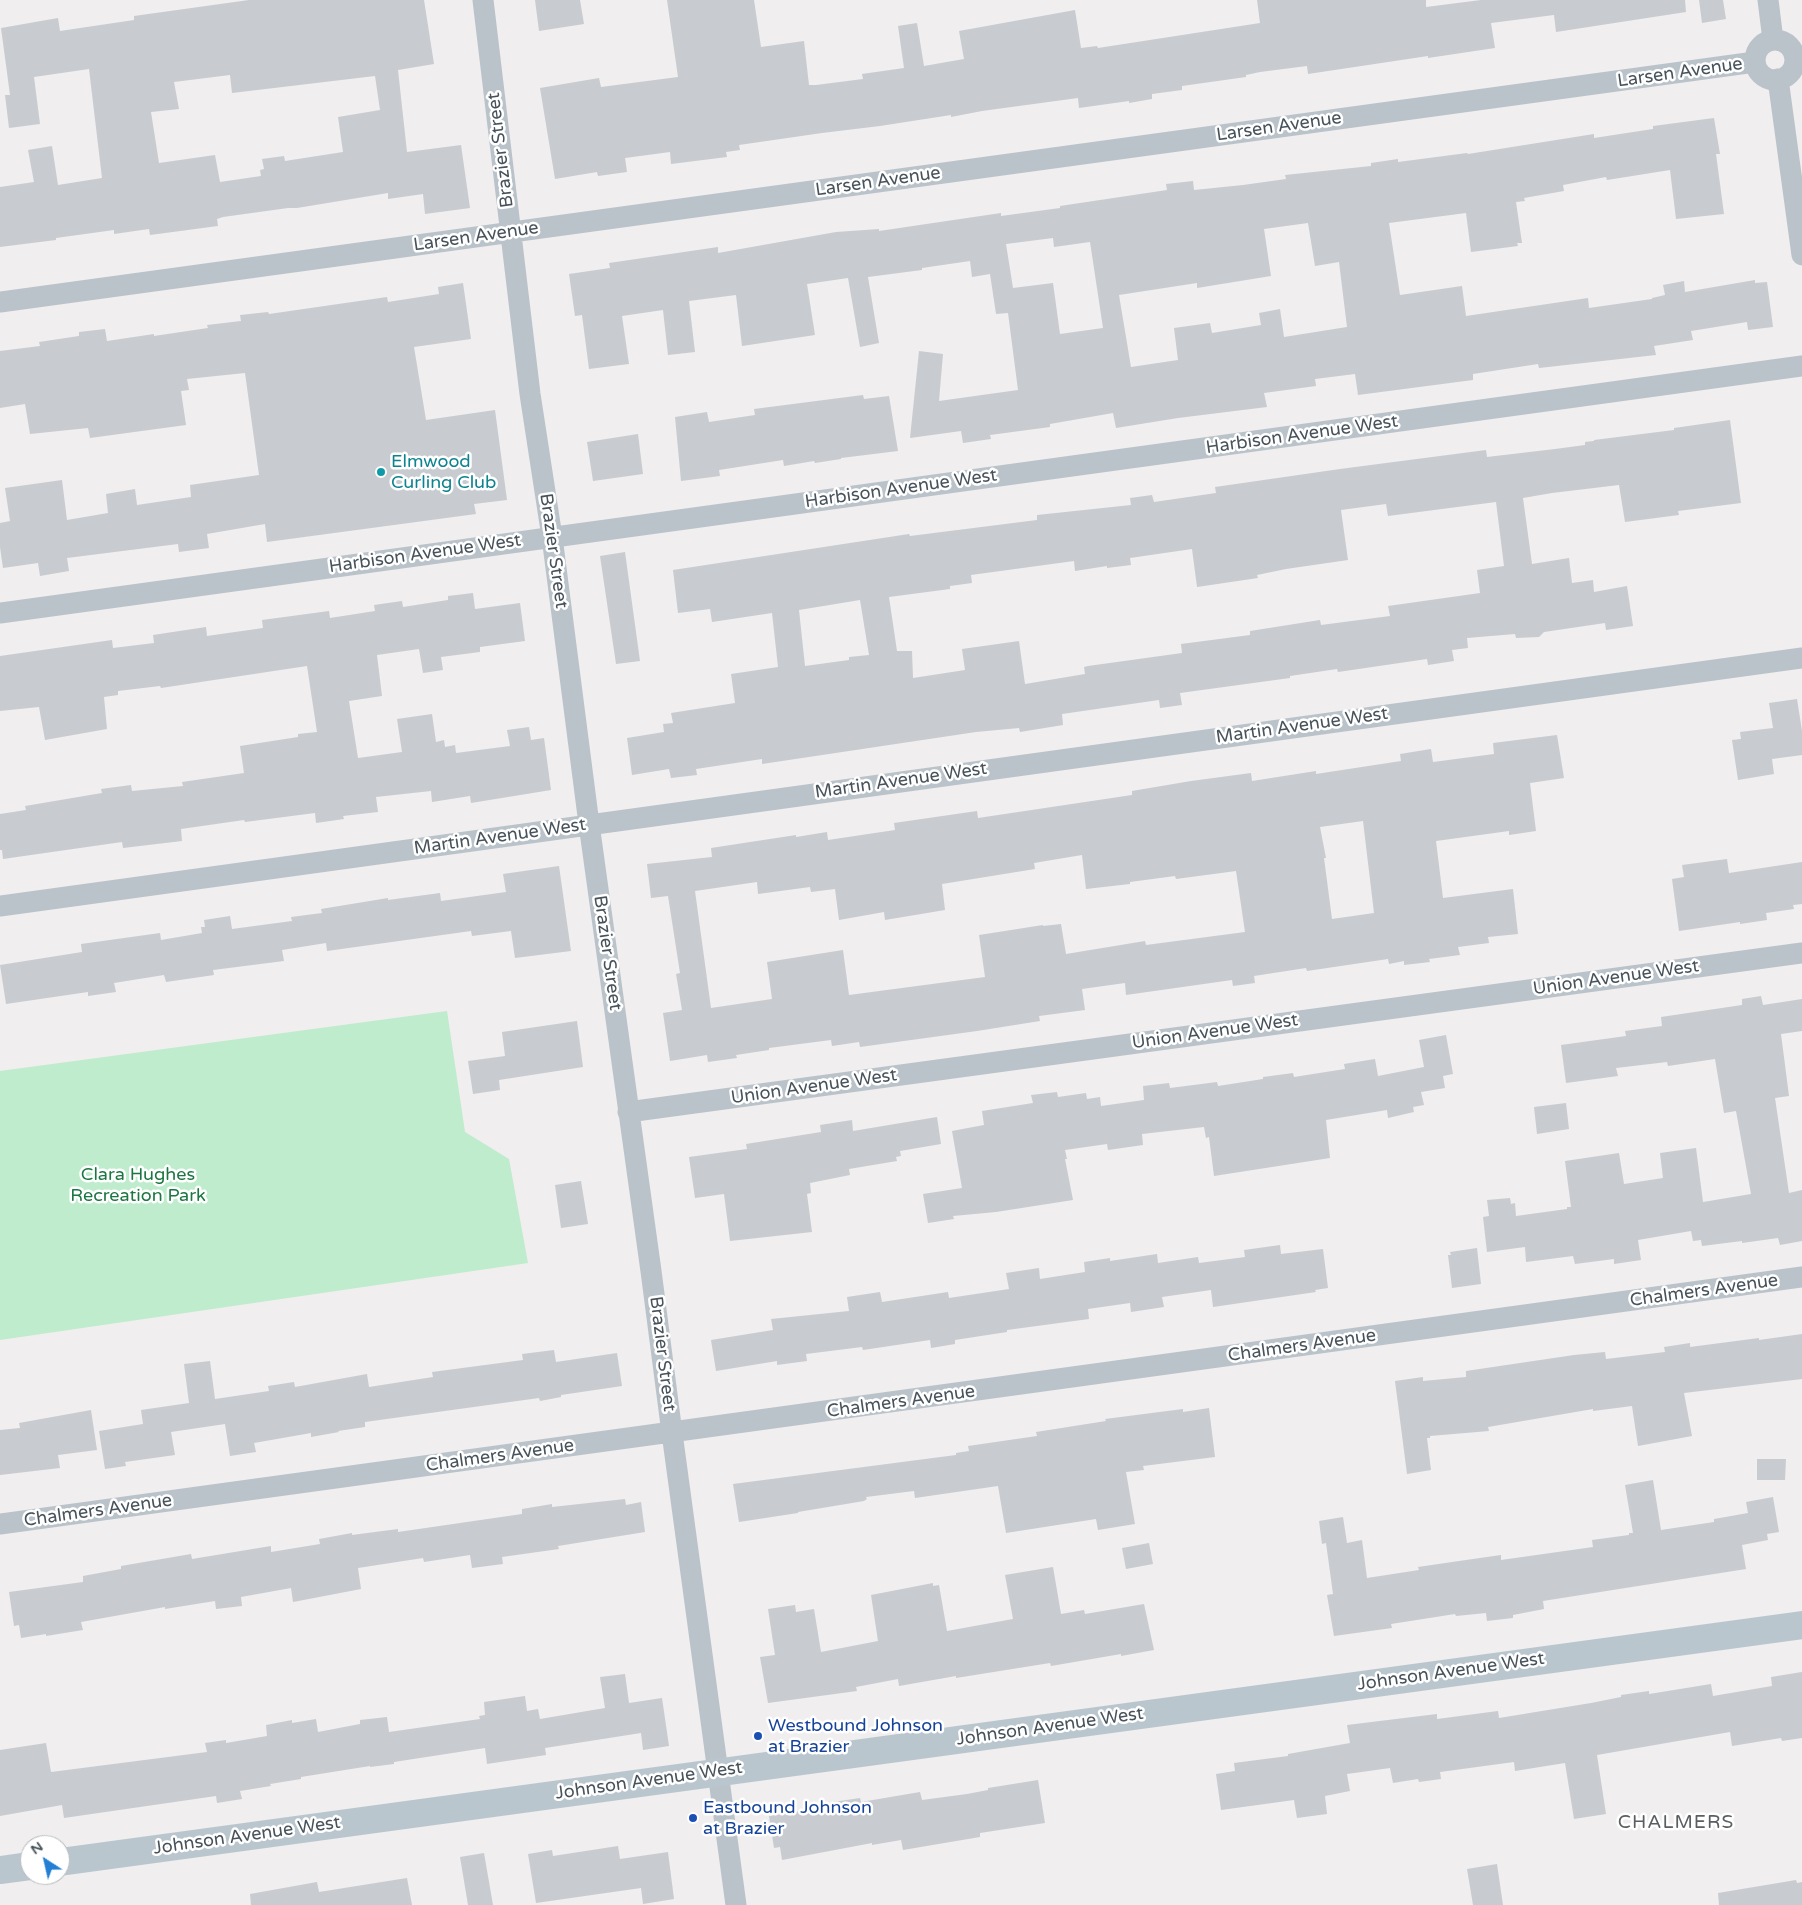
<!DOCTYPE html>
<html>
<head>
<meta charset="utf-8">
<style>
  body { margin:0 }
  #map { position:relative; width:1802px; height:1905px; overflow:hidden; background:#f0eeee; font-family:"Varela Round",sans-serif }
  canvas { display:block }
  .north { position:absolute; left:20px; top:1835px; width:50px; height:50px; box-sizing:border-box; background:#fff; border:1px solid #b5babd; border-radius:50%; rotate:325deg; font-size:14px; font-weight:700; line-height:20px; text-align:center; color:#47525a }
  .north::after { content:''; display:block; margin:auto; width:18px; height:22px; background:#247fd4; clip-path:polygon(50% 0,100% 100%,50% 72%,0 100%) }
</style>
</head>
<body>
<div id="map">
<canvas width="1802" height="1905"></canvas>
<div class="north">N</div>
</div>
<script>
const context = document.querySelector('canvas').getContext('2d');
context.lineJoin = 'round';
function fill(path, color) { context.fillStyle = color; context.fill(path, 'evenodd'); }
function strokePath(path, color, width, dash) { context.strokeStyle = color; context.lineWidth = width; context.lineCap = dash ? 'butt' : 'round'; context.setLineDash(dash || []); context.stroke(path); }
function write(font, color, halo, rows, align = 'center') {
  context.font = font + ' "Varela Round",sans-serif'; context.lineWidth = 5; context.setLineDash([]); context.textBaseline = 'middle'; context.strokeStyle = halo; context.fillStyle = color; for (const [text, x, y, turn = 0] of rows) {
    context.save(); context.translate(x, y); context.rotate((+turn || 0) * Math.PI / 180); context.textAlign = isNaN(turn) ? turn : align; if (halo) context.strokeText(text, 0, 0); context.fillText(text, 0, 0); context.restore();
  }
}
const green = new Path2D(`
  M447,1011L465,1132L509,1159L528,1263L0,1340V1071Z`);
const building = new Path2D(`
  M249,0H424L434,64L398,70L407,152L461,145L470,208L425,214L423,194L388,199V193L297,208H288L223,217L217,219L218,226L150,235L149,229L114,234V230L56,238V240L0,247V187L34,182L28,150L52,146L58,185L102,178L89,69L34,77L40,124L9,128L5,95H10L1,28L58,18L60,31L134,20V16ZM230,75L232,93L375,76L380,110L338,117L343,152L285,161L284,156L262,159L264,169L260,170L261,176L220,182L215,155L159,163L151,112L179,109L174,82Z
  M535,0H580L584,24L539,31Z
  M667,0H754L761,47L804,41L809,85H816L863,79L862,74L904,68L898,26L917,23L924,66L964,59L959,31L1075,10L1081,48L1097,46L1098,48L1260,23L1257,0H1426V7L1481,0H1685L1686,12L1556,32L1554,15L1491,23L1495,48L1428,58V56L1308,74L1307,66L1260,72L1246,75V77L1182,86V90L1152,94V99L1129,103V101L1079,108L1078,98L982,111L951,117V115L880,126L822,133L739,145L740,150L726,152L727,157L671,164L670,152L625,158L627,172L598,176L597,172L555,179L540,88L599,78L601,87L678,77Z
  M1699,0H1723L1726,19L1702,23Z
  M1714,118L1720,154H1716L1724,214L1676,219L1670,170L1607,180L1606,177L1563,185L1564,191L1524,198L1525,201L1516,202L1522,243H1517L1518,246L1471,252L1466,213L1389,223L1400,295L1462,286L1466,316L1588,298L1589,308L1652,299V298L1665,295L1663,285L1684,281L1685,292L1755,280V283L1767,282L1773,327L1748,330L1747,322L1691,331L1693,340L1654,346L1656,355L1539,368L1538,364L1473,374V380L1358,395L1355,374L1315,379L1316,386L1264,393L1267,407L1178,418L1116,428L1113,413L1050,424V427L990,435L991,439L963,443L961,431L910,438L919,351L943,354L939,401L1018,390L1008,313L996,314L990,274L972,277L970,261L922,268V270L868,277L879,343L860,347L848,278L807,284L815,335L742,346L736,295L689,301L695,352L668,355L663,310L622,316L629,364L589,369L582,315L575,316L569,274L610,268L609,263L718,247V253L836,232L879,229V231L1001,213V216L1060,208V206L1167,190L1166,184L1193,181L1194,190L1243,185L1286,179L1285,175L1371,166V163L1398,159V162L1467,153L1468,154L1594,134V138L1653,129V126ZM1308,223L1315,266L1339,262L1347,327L1284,337L1280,309L1259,313L1261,325L1212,333L1210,323L1174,328L1178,360L1131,367L1119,295L1197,283V288L1271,276L1264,229ZM1053,238L1054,247L1090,242L1103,328L1060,334L1053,283L1013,288L1006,244Z
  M463,283L471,339L414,347L426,420L495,410L507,500L474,504L476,514L267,542L265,524L207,534L209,548L179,552L178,544L67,558L69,571L40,576L38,563L3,568L0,547V523L10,521L5,488L62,480L67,520L108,513L106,494L135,489L137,505L191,497L190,485L259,475L245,373L187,379L189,390L181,391L186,425L90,438L88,428L30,434L25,404L0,408V351L40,346L39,342L79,336V332L105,329L107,341L154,334V336L208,328L207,325L241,321L240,315L268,312L269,314L387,297L388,302L439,294L438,287Z
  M863,395L864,399L889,396L898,451L841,458V459L815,463L814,461L784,466L783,460L719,470L720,476L681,481L675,417L707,412L709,422L755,415L754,409Z
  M1730,420L1741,503L1678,511L1679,515L1625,522L1619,485L1552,493L1523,498L1532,564L1569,558L1572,583L1593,580L1594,592L1627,586L1633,626L1606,630L1605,623L1544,632L1539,637L1516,638L1515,634L1467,638L1468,648L1452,650L1454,661L1428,665L1427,659L1338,672L1337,669L1290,676V678L1180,693L1182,705L1160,708L1159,700L1062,714L1063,725L1020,732L1019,728L976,732L762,764V759L696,769L697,775L671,778L669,769L632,775L627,738L664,732L663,724L673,723L671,713L735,703L731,674L778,667L772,613L712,622L710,609L678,613L673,570L909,534L910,536L1037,520V515L1131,505L1130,498L1152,495L1154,502L1216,493L1215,487L1340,469L1486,450L1487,457L1555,449L1585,445V442L1594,441V440L1674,430V428ZM1496,502L1504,566L1477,570L1480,593L1388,606L1390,616L1321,625L1320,620L1250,631V635L1181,644L1182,653L1088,666L1084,667L1085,674L1025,684L1019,641L962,649L965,670L913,678L912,651H897L889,597L950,589V586L972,583L971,575L1074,561L1075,571L1107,566V568L1131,565L1130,558L1192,549L1197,587L1258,578L1257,575L1286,569L1348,560L1341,510L1386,504L1388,516ZM860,600L869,655L849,657V660L805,666L799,610Z
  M638,434L643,474L593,481L587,442Z
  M625,552L640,661L616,664L600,556Z
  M473,593L475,609L520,603L525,641L480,647V652L441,657L443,670L423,673L419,649L377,655L382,696L349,701L358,758L402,752L397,719L432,714L436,742L444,740L445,747L455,745L456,753L510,746L507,730L529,727L531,740L544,738L551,790L471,803L470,796L432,802L431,791L376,797L378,812L343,816L344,819L316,823L315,813L245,822L244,820L181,829L182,841L123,848L122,842L3,859L2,850H0V814L26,810L25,806L102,793L101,789L131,785L132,791L183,786L182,782L244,773L240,746L298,737V734L317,732L307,666L161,688L160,686L118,691V695L104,697L107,729L45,740L39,707L0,711V656L112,640L113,648L154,643L153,635L206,627L207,636L263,628L262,620L329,611L330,618L375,611L374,605L402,601L403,607L448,600V596Z
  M1797,699L1802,731V755L1772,759L1774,774L1738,780L1732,740L1741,739L1740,732L1773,728L1769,703Z
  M1557,735L1564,778L1530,783L1536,831L1509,835V831L1436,841L1443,898L1513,889L1518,934L1488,937L1489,943L1458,947L1460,955L1429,959L1430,962L1404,965V961L1389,964L1388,959L1307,971L1306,968L1254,976L1255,983L1233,986L1232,980L1126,995L1125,983L1082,989L1085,1010L1039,1016L1040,1021L977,1031L860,1047L859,1042L832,1046L831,1040L769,1048V1050L736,1055L737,1058L708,1062L707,1055L670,1061L663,1013L682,1010L676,974L680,973L668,896L651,898L647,864L712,857L711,848L796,835V837L827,832L828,840L895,830L894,823L977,811L978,818L1132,795V791L1191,781L1251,773L1252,781L1316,771V774L1401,761L1400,754L1431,749L1433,762L1494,754L1493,743ZM1363,821L1374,913L1332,919L1324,858H1326L1320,827ZM1082,855L1086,889L1130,884V882L1175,876L1176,879L1236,871L1245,932L1146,945L1145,941L1066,954L1061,924L1043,926V925L979,935L985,977L849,995L843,950L767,962L772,999L711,1008L695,891L757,882L758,894L810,887L811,892L835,889L839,920L884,912L885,920L945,910L942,884L1035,869L1034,863Z
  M1727,859L1729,873L1802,862V904L1793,905L1794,909L1766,913L1767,920L1740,924V922L1679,931L1672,879L1684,877L1682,865Z
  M559,866L571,951L515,958L511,931L472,936L471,931L327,951L326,943L282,950L284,961L213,970L214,975L166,982L164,975L114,983L116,992L88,996V992L6,1004L0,965L82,952L81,944L160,933L161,940L202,933L201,927H205L204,920L230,916L232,929L292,921L291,917L322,913L321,909L388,898V900L440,893L441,901L506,892L503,874Z
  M1761,996L1763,1005L1802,999V1031L1781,1034L1789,1096L1775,1098L1789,1193L1802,1190V1241L1780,1245L1778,1238L1742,1243V1241L1702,1246L1701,1240L1693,1241L1691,1231L1638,1240L1641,1260L1614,1264V1259L1575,1264L1573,1256L1526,1262L1525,1247L1487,1252L1483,1217L1489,1216L1487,1200L1510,1198L1511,1204L1515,1203L1516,1216L1567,1209V1207H1571L1565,1161L1619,1153L1624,1184L1663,1178L1660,1153L1696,1148L1703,1202L1751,1194L1736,1111L1724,1113L1715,1059L1668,1066L1667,1062L1616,1068L1618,1076L1566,1083L1561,1045L1626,1036L1625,1031L1662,1026L1661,1017L1742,1005V999Z
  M577,1021L583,1067L499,1080L500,1090L473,1094L468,1061L505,1056L502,1032Z
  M1446,1035L1453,1074L1443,1076L1445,1088L1421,1092L1424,1105L1413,1107L1414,1112L1388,1118L1387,1110L1326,1120L1330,1158L1214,1176L1209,1137L1206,1138L1204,1127L1142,1134L1143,1145L1108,1150L1107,1144L1065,1150L1067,1159H1065L1073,1200L996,1212L953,1216L954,1219L928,1223L923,1194L962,1188L952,1131L984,1125L982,1111L1033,1103L1031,1095L1057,1092L1058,1097L1086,1093L1087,1099L1100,1097L1101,1106L1144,1100L1143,1086L1169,1083L1170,1088L1217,1082L1218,1086L1263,1079V1077L1293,1073L1294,1077L1345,1069L1344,1064L1375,1059L1378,1076L1424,1067L1419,1040Z
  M1566,1103L1569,1129L1537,1134L1534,1107Z
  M937,1117L941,1144L900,1151L901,1156L896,1157L897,1161L849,1169L850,1175L810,1183L811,1193L807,1194L812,1232L730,1241L724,1194L695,1198L689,1157L747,1149L746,1144L821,1132L820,1125L852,1120L853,1131Z
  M581,1181L588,1224L561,1228L555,1185Z
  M1280,1245L1281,1254L1323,1249L1328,1288L1315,1290L1316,1292L1213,1307L1211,1290L1162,1297L1164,1307L1131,1312L1130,1303L1088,1309L1089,1319L1007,1330V1332L955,1340V1344L931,1348L930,1340L863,1350L862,1347L806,1354L807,1361L777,1365V1361L716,1371L711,1340L773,1330L771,1319L849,1311L847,1297L880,1292L882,1302L948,1292L949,1298L1009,1289L1006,1273L1039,1268L1040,1279L1085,1272L1084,1262L1110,1258V1261L1157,1254L1158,1263L1198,1257L1199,1263L1245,1257L1244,1250Z
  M1477,1248L1481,1284L1452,1288L1448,1255H1451L1450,1252Z
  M1802,1334V1379L1684,1393L1692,1436L1638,1446L1632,1406L1593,1411V1409L1488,1427L1489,1431L1430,1436V1438H1427L1431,1470L1407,1474L1395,1381L1423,1377V1381L1466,1377V1371L1574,1355L1605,1352L1606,1359L1665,1352L1664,1347L1690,1343V1347L1759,1338V1340Z
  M554,1350L556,1362L617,1353L622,1386L561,1395V1397L540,1401L539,1398L365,1422V1427L338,1431L339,1432L311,1437V1433L254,1443L256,1452L230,1456L225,1424L171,1432L175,1455L125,1462L126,1466L105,1469L99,1431L143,1424L141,1410L189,1403L184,1364L210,1361L215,1399L269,1391L268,1386L294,1382L295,1387L367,1374L369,1387L433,1377L432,1372L523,1360L522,1354Z
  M1209,1408L1215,1457L1143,1466L1144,1470L1126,1472L1135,1524L1098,1530L1096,1519L1006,1533L998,1486L915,1498L914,1491L866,1497L867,1499L864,1501L798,1512V1513L739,1522L733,1484L956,1455V1453L969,1451L968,1446L1037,1436L1036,1432L1106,1421L1105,1419L1183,1409V1412Z
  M91,1410L97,1450L58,1455L60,1468L0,1475V1430L20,1428L19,1423Z
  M1757,1459H1786L1785,1480H1757Z
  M1653,1480L1661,1530L1714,1522V1519L1748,1513L1746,1502L1773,1497L1779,1532L1767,1534L1768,1540L1742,1545L1746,1569L1543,1601L1544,1609L1513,1615V1618L1487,1621L1486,1613L1456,1616L1455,1614L1391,1624L1392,1628L1334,1636L1327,1595L1333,1594L1326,1543L1322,1544L1319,1521L1343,1517L1347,1543L1362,1540L1367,1578L1419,1570L1418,1567L1459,1561L1501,1555V1560L1593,1547L1592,1540L1629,1535V1533H1633L1625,1485Z
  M625,1499L626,1505L641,1502L645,1532L558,1546L559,1549L502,1557L503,1564L472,1568L470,1555L424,1562L423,1558L358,1568L361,1589L293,1602L291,1588L241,1597L242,1606L216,1609L215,1601L165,1609V1607L81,1622L83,1630L46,1636V1634L21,1638L19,1625L14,1626L9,1592L83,1582V1576L121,1569V1566L191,1554L192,1559L271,1546V1552L320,1544L319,1539L352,1533V1535L398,1529V1532L522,1514V1509L552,1504V1507Z
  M1149,1543L1153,1564L1126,1569L1122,1548Z
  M1053,1567L1061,1614L1084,1610L1085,1614L1144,1604L1154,1650L1121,1656V1654L1051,1666L1050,1663L956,1678V1676L899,1686L898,1679L856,1687L857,1691L768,1703L760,1657L775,1655L768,1609L795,1605L796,1612L814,1609L821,1652L878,1641L871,1595L933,1583V1586L939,1585L947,1631L1013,1619L1005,1575Z
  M1802,1672V1738L1782,1741L1781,1738L1732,1746L1730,1732L1597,1755L1606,1814L1574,1819L1565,1763L1515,1771L1514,1762L1440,1772L1441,1779L1419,1782L1418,1779L1393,1783L1390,1768L1347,1774L1350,1791L1325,1796L1327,1814L1297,1818L1294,1800L1221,1810L1216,1774L1235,1771L1234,1763L1288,1756V1754L1350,1743L1347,1725L1437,1714V1719L1498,1711L1499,1718L1591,1703L1621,1697V1695L1649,1691V1694L1711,1684L1713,1696L1772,1686L1771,1677Z
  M625,1674L629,1703L662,1698L669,1746L643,1750L641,1733L545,1748L546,1755L487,1764L485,1748L394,1762V1764L370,1767V1766L301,1777V1779L270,1784L271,1786L240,1791L242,1799L217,1803L216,1796L64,1818L62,1805L0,1816V1750L46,1743L51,1772L207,1752L205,1743L226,1740V1743L267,1736L266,1725L292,1720V1723L316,1719L318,1732L360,1724V1720L387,1717L389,1732L480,1719L479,1716L485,1715L484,1702L525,1696L527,1711L538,1709L540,1719L605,1708L600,1677Z
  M1038,1780L1045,1823L980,1833V1837L903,1850L901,1840L872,1845V1843L782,1860L780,1847L774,1848L769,1816L834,1806L833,1802L860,1798L861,1802L920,1792L922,1800L967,1794L988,1790V1788Z
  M618,1846L620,1859L668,1852L674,1899L643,1904L641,1888L536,1903L528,1854L552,1850L553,1856Z
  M484,1853L493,1905H468L460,1857Z
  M1497,1864L1503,1905H1473L1467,1869Z
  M407,1878L412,1905H251L250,1894L317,1882L319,1892Z
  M1796,1880L1797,1883L1802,1882V1905H1719L1718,1893Z`);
const street = new Path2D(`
  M483,0L530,394L552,537L589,824L651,1271L672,1433L736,1905
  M1768,0L1773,40
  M1755 60a20 20 0 1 1 40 0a20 20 0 1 1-40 0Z
  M1778,79L1802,255
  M0,302L1755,62
  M0,613L1802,366
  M0,906L1802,658
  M628,1112L1802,953
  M0,1524L1802,1277`);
const secondary = new Path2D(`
  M60,1862L1802,1625
  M0,1870L30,1866`);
const markers = [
  [381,472,5,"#0f9aa8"],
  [758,1736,5,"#1a4fb4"],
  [693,1818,5,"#1a4fb4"]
];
const streetNames = [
  ["Larsen Avenue",1680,73,-8],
  ["Larsen Avenue",1279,127,-8],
  ["Brazier Street",501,150,-97],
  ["Larsen Avenue",878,182,-8],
  ["Larsen Avenue",476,237,-8],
  ["Harbison Avenue West",1302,435,-8],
  ["Harbison Avenue West",901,489,-8],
  ["Brazier Street",553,551,82],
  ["Harbison Avenue West",425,554,-8],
  ["Martin Avenue West",1302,726,-8],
  ["Martin Avenue West",901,781,-8],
  ["Martin Avenue West",500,837,-8],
  ["Brazier Street",607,953,82],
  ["Union Avenue West",1616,978,-8],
  ["Union Avenue West",1215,1032,-8],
  ["Union Avenue West",814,1087,-8],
  ["Chalmers Avenue",1704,1291,-8],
  ["Chalmers Avenue",1302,1346,-8],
  ["Brazier Street",662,1354,83],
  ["Chalmers Avenue",901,1402,-8],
  ["Chalmers Avenue",500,1456,-8],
  ["Chalmers Avenue",98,1511,-8],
  ["Johnson Avenue West",1451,1672,-8],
  ["Johnson Avenue West",1050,1727,-8],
  ["Johnson Avenue West",649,1781,-8],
  ["Johnson Avenue West",247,1836,-8]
];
const cultureNames = [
  ["Elmwood",391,462],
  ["Curling Club",391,483]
];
const parkNames = [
  ["Clara Hughes",138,1175],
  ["Recreation Park",138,1196]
];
const transitNames = [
  ["Westbound Johnson",768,1726],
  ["at Brazier",768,1747],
  ["Eastbound Johnson",703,1808],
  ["at Brazier",703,1829]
];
const neighbourhoodNames = [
  ["CHALMERS",1676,1823]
];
fill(green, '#beeccc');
fill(building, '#c8cbd0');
strokePath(street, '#bac3ca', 21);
strokePath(secondary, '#bac6ce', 28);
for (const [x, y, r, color] of markers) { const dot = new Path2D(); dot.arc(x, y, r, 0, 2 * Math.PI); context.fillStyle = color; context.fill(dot); strokePath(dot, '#fff', 2); }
write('18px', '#47525a', '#fff', streetNames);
write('18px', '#0d838f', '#fff', cultureNames, 'left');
write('18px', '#1c7642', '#fff', parkNames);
write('18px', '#164399', '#fff', transitNames, 'left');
context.letterSpacing = '1px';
write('19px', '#5b5f62', '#fff', neighbourhoodNames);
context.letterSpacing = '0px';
</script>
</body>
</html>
